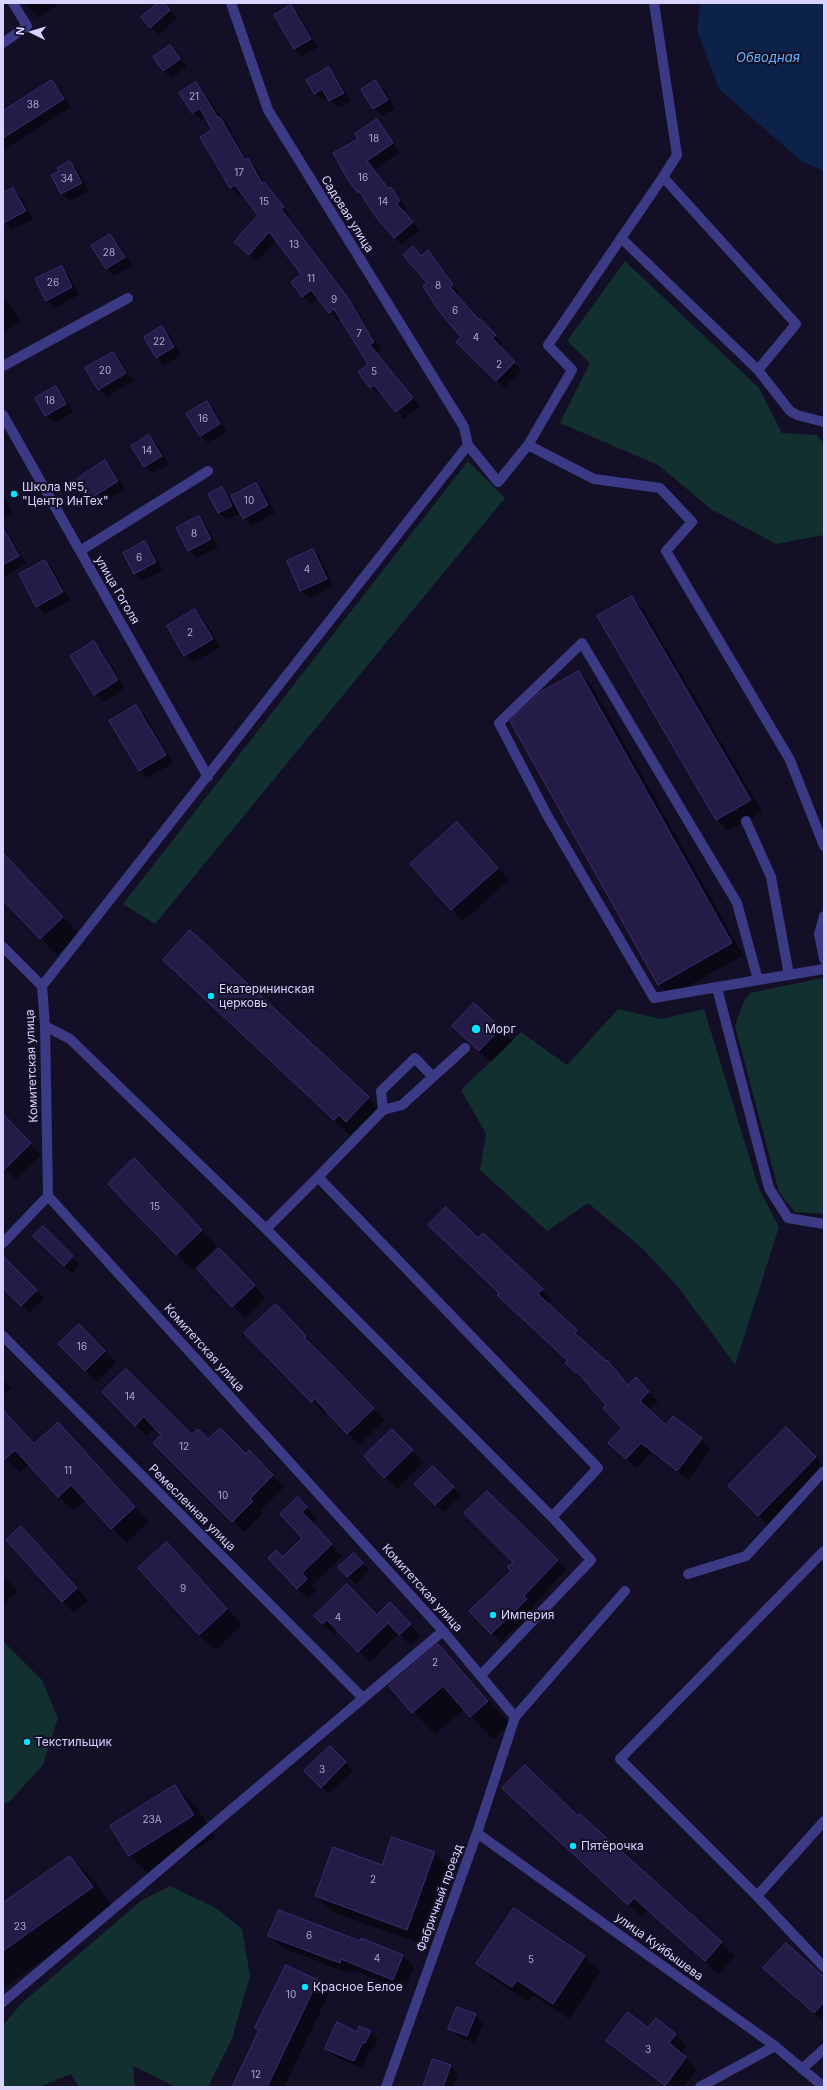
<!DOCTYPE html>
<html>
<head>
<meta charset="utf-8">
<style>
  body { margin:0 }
  #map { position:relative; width:827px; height:2090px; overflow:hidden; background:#130f26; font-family:Inter,sans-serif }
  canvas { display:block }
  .frame { position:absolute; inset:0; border:4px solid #d9d4ff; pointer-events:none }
  .north { position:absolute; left:12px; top:12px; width:40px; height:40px; -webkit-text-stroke:3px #130f26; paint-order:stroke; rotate:275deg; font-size:11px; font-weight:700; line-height:16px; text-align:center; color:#d9d4ff }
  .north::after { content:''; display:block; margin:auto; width:14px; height:18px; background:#d9d4ff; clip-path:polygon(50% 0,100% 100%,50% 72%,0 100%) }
</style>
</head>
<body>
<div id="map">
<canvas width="827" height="2090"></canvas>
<div class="frame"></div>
<div class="north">N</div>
</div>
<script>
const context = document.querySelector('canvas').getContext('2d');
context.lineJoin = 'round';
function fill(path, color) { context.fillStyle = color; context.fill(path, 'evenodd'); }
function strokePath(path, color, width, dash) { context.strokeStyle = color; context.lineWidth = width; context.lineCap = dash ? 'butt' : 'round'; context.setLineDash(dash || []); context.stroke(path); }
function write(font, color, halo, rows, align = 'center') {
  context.font = font + ' Inter,sans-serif'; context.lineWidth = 4; context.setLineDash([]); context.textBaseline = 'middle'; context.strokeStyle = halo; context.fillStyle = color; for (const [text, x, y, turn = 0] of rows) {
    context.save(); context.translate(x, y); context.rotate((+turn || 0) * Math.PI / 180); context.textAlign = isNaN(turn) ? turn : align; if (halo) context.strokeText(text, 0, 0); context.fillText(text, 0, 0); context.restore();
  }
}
const green = new Path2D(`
  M625,261L759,388L782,433L817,435L824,444V535L776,544L711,509L658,465L560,423L590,363L567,341Z
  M468,461L505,498L155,924L123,904Z
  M822,978L824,979V1214L795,1212L779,1192L735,1026L743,1003L750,993Z
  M618,1009L661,1019L704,1009L759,1189L779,1227L735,1365L679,1288L643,1249L588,1203L547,1231L480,1170L486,1134L461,1090L521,1032L567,1065Z
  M3,1641L42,1680L58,1718L43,1765L10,1801L3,1805Z
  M170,1886L216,1908L242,1929L250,1976L232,2039L208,2087H176L133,2066L135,2087H79L71,2074L39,2087H3V2025L23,2002L142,1900Z`);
const water = new Path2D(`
  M700,3H824V171L801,161L719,89L697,30Z`);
const shadow = new Path2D(`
  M24,3H57L58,5L37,18Z
  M160,3H163L177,18L158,35L151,27Z
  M291,7L298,14L318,47L302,56L295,49L275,16Z
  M170,47L187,67L171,78L163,70Z
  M329,68L336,76L351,101L338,108L328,98L323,101L315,93L308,80Z
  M52,81L60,89L71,107L3,150V113Z
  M375,82L383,89L395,108L382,116L374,109L362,90Z
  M196,83L228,125L247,160L255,167L266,185L290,215L288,217L355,307L381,350L376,353L420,406L404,419L381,393L379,395L371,387L359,372L369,364L340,318L337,320L319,298L310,304L292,282L303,274L276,240L257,262L243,249L260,215L242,193L238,195L231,187L214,130L206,117L201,120L193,112Z
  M376,121L400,152L374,170L389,189L398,196L407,209L403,211L420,230L402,245L376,217L365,199L358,192L360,139Z
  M70,162L78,170L89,191L70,201L62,193L60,172Z
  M13,189L21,197L33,219L12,230L3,220V194Z
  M110,235L118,243L132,265L114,276L106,268Z
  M413,248L422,256L428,252L435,259L459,293L457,295L479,321L503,343L499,347L522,371L504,388L481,364L462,338L429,284Z
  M61,267L69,275L79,295L54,308L46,300Z
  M5,300L13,308L21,322L3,333V302Z
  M162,328L170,335L181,355L164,365L157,357Z
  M113,353L120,360L133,381L107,397L99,389Z
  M56,388L63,395L73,412L54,423L46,416L36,399Z
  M207,402L214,410L227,432L208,443L200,435Z
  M149,437L157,444L169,464L152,474L144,466Z
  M105,462L113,469L125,489L98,506L91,499Z
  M256,484L264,492L275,513L251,526L244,518Z
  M222,488L229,496L239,514L227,520L219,513L209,494Z
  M3,496L13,513L3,518Z
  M199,517L206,525L218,547L197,558L189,551L178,529Z
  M3,524L26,564L5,576L3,574Z
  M145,542L152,550L163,570L142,581L135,574L124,553Z
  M313,550L321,558L334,587L309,598L301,591Z
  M45,561L53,569L70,600L45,614L37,606Z
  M632,597L643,609L762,812L728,831L717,820L598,616Z
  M195,610L203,618L220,647L193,663L185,656L168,626Z
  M94,643L102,650L125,688L103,702L95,694Z
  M579,672L591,684L743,955L671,996L659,985L511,722Z
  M136,707L144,714L173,763L147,778L140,771L110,722Z
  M468,835L509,880L463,921L411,864Z
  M3,854L79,934L57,955L3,899Z
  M180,976L368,1098L383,1114L362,1137L355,1130L350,1135Z
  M474,1005L512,1041L491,1062L465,1038Z
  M3,1115L41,1155L16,1180L3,1167Z
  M150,1175L217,1246L192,1270L109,1184Z
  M43,1227L80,1265L72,1273L35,1236Z
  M483,1234L552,1300L548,1304L629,1385L646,1389L658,1402L649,1411L666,1427L701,1439L711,1449L688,1480L651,1453L637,1468L620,1453L623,1428L608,1405L567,1363L569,1361L500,1294L478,1239Z
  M231,1261L266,1298L245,1318L198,1269Z
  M8,1262L44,1299L29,1313L3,1286V1267Z
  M287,1317L317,1348L315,1350L385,1420L359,1445L327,1411L324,1413L246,1333Z
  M79,1325L116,1363L97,1382L59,1344Z
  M3,1379L11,1388L3,1396Z
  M103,1392L192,1436L246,1455L249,1452L284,1487L261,1510L263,1513L244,1532L154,1443L163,1435L156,1427L147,1436Z
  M3,1413L35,1445L72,1438L149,1522L127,1543L86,1500L73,1511L29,1465L20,1473L3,1456Z
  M786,1428L824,1466V1480L774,1531L729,1486Z
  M404,1442L424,1463L397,1489L365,1456Z
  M433,1467L461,1496L443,1512L416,1484Z
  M298,1499L317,1519L312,1524L342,1556L312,1585L317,1590L308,1599L297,1588L283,1558L303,1538Z
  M21,1527L88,1600L74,1613L63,1601Z
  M167,1543L242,1625L215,1650L199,1635Z
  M557,1560L566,1570L532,1606L535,1609L501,1642L471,1611Z
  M361,1562L370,1571L355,1584L348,1576Z
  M3,1575L18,1591L3,1605Z
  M401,1614L421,1636L410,1645L399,1634L370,1662L338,1630L334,1635L316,1616Z
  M438,1645L460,1668L510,1724L493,1739L464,1709L435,1735L390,1686Z
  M330,1747L353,1771L329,1794L306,1771Z
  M175,1786L197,1808L215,1837L152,1877L129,1855Z
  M517,1801L578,1817L580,1815L735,1956L719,1974L648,1910L642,1917Z
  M434,1853L450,1869L423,1944L332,1912L316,1896Z
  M70,1857L93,1879L114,1910L6,1986L3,1983V1904Z
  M270,1936L361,1942L402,1955L414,1967L404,1991L353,1970L351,1974L281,1947Z
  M585,1956L600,1972L569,2019L533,1995L528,2002L493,1979L478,1963Z
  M824,1978V2022L776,1979Z
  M317,1981L329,1993L284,2087H233L260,2031L257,2028Z
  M475,2015L483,2023L475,2043L457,2036L450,2028Z
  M648,2029L675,2034L687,2046L681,2054L697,2069L684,2087H664L619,2052L607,2041Z
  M371,2032L378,2039L373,2050L370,2049L362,2068L334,2056L326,2048L357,2033Z
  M450,2066L458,2074L453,2087H424Z`);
const building = new Path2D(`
  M158,3H164L170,10L150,28L141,17Z
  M291,5L311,39L294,49L274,15Z
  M170,45L180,59L163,71L153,57Z
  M329,67L344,93L329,101L322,89L314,94L306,80Z
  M52,80L64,99L3,138V111Z
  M375,80L388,100L373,109L361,90Z
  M196,82L218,118L220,117L245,160L248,158L262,183L264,182L284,207L281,209L348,298L374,342L370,345L413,398L396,412L374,385L370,388L358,372L368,364L334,309L329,313L311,290L302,297L291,282L301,274L269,232L249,255L234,242L258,215L235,185L230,188L200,137L212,130L200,108L192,113L179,93Z
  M377,119L393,143L367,161L388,188L391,187L400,201L396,203L413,222L394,238L376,217L359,191L358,193L348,180L333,153L358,139L355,134Z
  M70,161L82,183L61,194L51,175L59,171L57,168Z
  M13,188L26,211L3,223V193Z
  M110,234L125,257L106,269L91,246Z
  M413,246L421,256L428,250L453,285L450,287L479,320L480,319L496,335L492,338L515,362L496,381L456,342L461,337L439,311L423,286L427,283L403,255Z
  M62,266L72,287L46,301L35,279Z
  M162,326L174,347L156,358L144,337Z
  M113,352L126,373L98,390L85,368Z
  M56,386L66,404L45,416L35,398Z
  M207,401L220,424L200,436L186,414Z
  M149,435L162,456L144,467L131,446Z
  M105,460L118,481L90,499L77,479Z
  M256,483L268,505L243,519L231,496Z
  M222,487L232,506L218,513L208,494Z
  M199,516L211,539L188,551L176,528Z
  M3,528L19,556L3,565Z
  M145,541L156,562L134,574L123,553Z
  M313,549L327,579L300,591L287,561Z
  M45,560L63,592L36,607L19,574Z
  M632,596L751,800L716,820L597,616Z
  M195,609L213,639L184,656L167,626Z
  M94,641L118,680L94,695L70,656Z
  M579,671L732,943L658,985L510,721L539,693Z
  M136,705L166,755L139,771L109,721Z
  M457,822L498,868L451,910L410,864Z
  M3,853L63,917L40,939L3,900Z
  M190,930L369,1097L346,1122L339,1115L334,1120L163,960Z
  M474,1003L501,1028L479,1051L452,1026Z
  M3,1114L31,1143L3,1171Z
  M134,1158L202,1230L176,1255L108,1184Z
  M446,1207L478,1238L483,1233L543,1289L538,1294L577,1330L575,1333L606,1361L607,1360L628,1385L636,1377L649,1392L640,1401L666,1425L673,1416L702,1438L677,1471L641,1443L626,1459L608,1443L622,1428L603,1408L606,1405L577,1372L576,1373L565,1363L568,1361L497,1295L499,1293L428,1225Z
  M43,1226L73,1256L64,1266L33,1236Z
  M219,1248L255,1285L232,1307L197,1269Z
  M3,1256L37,1290L21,1306L3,1288Z
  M276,1304L306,1336L304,1337L374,1408L347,1434L315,1399L311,1402L244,1333Z
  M79,1324L105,1351L85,1371L58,1344Z
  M126,1369L192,1435L198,1429L208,1439L220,1428L246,1454L249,1450L273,1475L250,1499L253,1501L232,1522L153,1443L161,1435L144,1417L135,1426L102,1392Z
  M3,1410L34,1444L58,1422L135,1507L111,1529L71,1485L58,1497L15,1450L3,1461Z
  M786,1427L816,1457L758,1516L728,1486Z
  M392,1429L413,1450L384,1478L364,1456Z
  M433,1466L454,1487L435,1505L414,1484Z
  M487,1491L558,1560L524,1596L527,1599L491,1634L469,1611L511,1571L507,1567L513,1562L464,1513Z
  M298,1497L307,1507L302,1512L332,1544L302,1573L307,1579L297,1589L268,1558L276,1550L283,1557L302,1538L280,1514Z
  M21,1526L77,1588L62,1602L6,1540Z
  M167,1542L227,1609L199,1635L138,1568Z
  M354,1553L363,1563L347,1577L338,1567Z
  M347,1584L377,1615L390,1602L411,1624L399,1635L388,1623L358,1652L327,1620L322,1624L314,1616Z
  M438,1644L488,1701L470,1717L443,1686L412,1713L389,1686Z
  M330,1746L346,1762L321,1788L304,1771Z
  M525,1765L578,1816L580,1814L722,1942L705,1961L634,1898L628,1905L502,1788Z
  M175,1785L194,1815L129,1856L110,1826Z
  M392,1837L435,1852L407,1930L315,1896L333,1847L382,1865Z
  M70,1856L93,1887L3,1951V1903Z
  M514,1908L585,1956L553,2004L517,1980L512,1987L476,1964Z
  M279,1910L360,1941L361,1938L403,1955L393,1980L341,1959L340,1963L268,1936Z
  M786,1943L824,1977V2002L814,2013L763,1968Z
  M286,1965L318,1980L267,2087H232L259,2030L255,2028Z
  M457,2007L476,2014L467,2036L448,2029Z
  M628,2012L648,2028L656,2018L676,2034L669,2043L686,2057L665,2086L606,2041Z
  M337,2022L357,2032L359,2026L371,2031L365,2043L363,2042L354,2061L325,2049Z
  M433,2059L451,2065L443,2087H423Z`);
const minor = new Path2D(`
  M654,3L677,155L663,177
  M3,43L27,26L13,3
  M621,238L758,370
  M3,366L128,298
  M3,415L208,777
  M468,445L498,482L528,445L594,479L660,488L692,522L666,551L790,760L824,846
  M528,445L572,370L548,345L663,177L796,324L758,370L790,411L797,415L824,422
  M80,551L208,471
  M582,643L737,903L758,980L654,998L547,815L499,723Z
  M746,821L771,877L789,975
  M824,916L819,934L824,959
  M3,947L42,986L45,1026L48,1196L443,1631L515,1717
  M758,980L824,969
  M42,986L468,445L464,427L268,110L231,3
  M717,988L769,1188L788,1218L824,1224
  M45,1026L70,1039L266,1229
  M383,1110L381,1091L415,1058L433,1077
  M318,1177L383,1110L402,1105L465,1048
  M3,1243L48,1196
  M3,1336L363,1698
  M688,1574L746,1556L824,1471
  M481,1675L591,1560L552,1517L598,1468L318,1177L266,1229L552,1517
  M824,1821L757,1896L824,1967
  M477,1833L775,2046L824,2087
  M757,1896L620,1759L824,1551
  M3,2002L443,1631
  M802,2069L824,2049
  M386,2087L477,1833L515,1717L625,1591
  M700,2087L775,2046`);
const markers = [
  [14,494,4,"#00e5ff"],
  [211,996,4,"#00e5ff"],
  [476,1029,5,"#00e5ff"],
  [493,1615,4,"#00e5ff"],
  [27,1742,4,"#00e5ff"],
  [573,1846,4,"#00e5ff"],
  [305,1987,4,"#00e5ff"]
];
const numberNames = [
  ["21",194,97],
  ["38",33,105],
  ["18",374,139],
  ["17",239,173],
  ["16",363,178],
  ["34",67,179],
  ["15",264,202],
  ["14",383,202],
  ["13",294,245],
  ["28",109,253],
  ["11",311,279],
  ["26",53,283],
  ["8",438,286],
  ["9",334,300],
  ["6",455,311],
  ["7",359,334],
  ["4",476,338],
  ["22",159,342],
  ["2",499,365],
  ["20",105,371],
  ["5",374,372],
  ["18",50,401],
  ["16",203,419],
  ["14",147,451],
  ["10",249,501],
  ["8",194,534],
  ["6",139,558],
  ["4",307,570],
  ["2",190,633],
  ["15",155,1207],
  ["16",82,1347],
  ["14",130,1397],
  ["12",184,1447],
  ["11",68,1471],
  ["10",223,1496],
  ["9",183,1589],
  ["4",338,1618],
  ["2",435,1663],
  ["3",322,1770],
  ["23А",152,1820],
  ["2",373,1880],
  ["23",20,1927],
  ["6",309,1936],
  ["4",377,1959],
  ["5",531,1960],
  ["10",291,1995],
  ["3",648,2050],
  ["12",256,2075]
];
const streetNames = [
  ["Садовая улица",347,214,58],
  ["улица Гоголя",117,590,60],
  ["Комитетская улица",32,1066,-92],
  ["Комитетская улица",204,1348,48],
  ["Ремесленная улица",192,1508,45],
  ["Комитетская улица",422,1588,48],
  ["Фабричный проезд",440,1898,-70],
  ["улица Куйбышева",659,1947,36]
];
const poiNames = [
  ["Школа №5,",22,487],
  ["\"Центр ИнТех\"",22,501],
  ["Екатерининская",219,989],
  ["церковь",219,1003],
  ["Морг",485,1029],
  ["Империя",501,1615],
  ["Текстильщик",35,1742],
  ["Пятёрочка",581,1846],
  ["Красное Белое",313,1987]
];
const waterNames = [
  ["Обводная",768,58]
];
fill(green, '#12302f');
fill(water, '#0c2248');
fill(shadow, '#0007');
fill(building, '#241b47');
strokePath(building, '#3b2d73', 1);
strokePath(minor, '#3d3a85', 10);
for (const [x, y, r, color] of markers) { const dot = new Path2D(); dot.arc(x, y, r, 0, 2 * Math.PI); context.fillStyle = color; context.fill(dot); strokePath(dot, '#130f26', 1.5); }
write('10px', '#aca6d1', null, numberNames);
write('12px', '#d9d4ff', '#130f26', streetNames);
write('12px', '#d9d4ff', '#130f26', poiNames, 'left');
write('italic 13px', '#62b6ff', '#130f26', waterNames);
</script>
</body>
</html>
